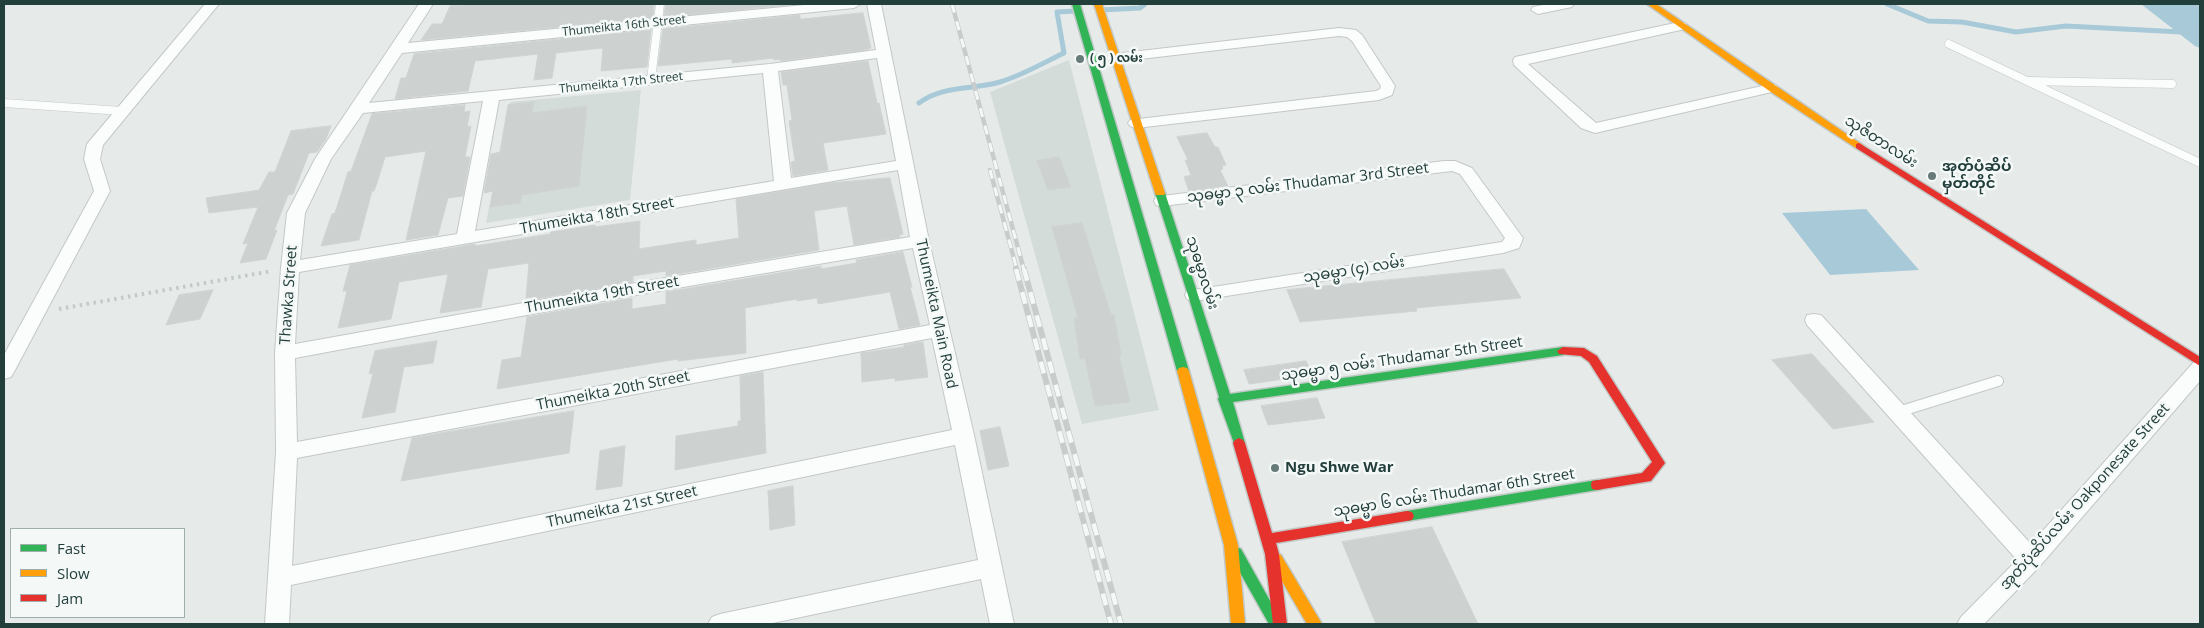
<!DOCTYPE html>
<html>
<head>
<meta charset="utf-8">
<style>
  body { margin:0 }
  #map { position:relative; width:2204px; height:628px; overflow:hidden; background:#e6ebea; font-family:"Open Sans",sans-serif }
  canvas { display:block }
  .frame { position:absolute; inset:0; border:5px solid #233f3c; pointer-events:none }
  .legend { position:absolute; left:10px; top:528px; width:175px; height:90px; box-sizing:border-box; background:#f4f9f8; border:1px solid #a0afad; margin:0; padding:6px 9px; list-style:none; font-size:15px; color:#233f3c }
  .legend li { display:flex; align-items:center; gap:10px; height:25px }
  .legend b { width:25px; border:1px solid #a0afad }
</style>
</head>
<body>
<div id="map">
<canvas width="2204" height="628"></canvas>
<div class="frame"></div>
<ul class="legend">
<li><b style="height:6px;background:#30b455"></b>Fast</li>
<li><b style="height:6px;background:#ff9f0a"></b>Slow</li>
<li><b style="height:6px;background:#e5322d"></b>Jam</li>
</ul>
</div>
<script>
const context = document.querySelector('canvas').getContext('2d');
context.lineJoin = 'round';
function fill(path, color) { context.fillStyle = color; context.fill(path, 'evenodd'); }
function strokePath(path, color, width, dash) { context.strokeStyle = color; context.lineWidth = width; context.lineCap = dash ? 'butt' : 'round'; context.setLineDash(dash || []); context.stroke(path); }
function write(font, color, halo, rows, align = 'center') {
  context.font = font + ' "Open Sans","Noto Sans Myanmar",sans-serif'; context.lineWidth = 5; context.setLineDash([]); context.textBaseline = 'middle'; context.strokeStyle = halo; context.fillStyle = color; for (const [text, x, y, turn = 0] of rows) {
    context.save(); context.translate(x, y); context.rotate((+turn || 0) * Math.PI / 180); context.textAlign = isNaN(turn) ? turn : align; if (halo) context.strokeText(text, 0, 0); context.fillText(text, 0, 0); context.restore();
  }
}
const built = new Path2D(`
  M1069,60L1159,410L1082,424L990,92Z
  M641,90L630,200L486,223L510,102Z`);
const water = new Path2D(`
  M2141,4H2200V48L2195,46Z
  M1866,209L1919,270L1830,275L1782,213Z`);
const stream = new Path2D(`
  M1887,4L1928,21L1962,22L2016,32L2066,26L2200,33
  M1101,10L1140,8L1145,4
  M919,103C943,85 973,90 1000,82C1023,75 1043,63 1064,53L1057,12L1076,11`);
const building = new Path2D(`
  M478,4H654L653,18L421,40L432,24H442L450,6Z
  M666,4H798L664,17Z
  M863,13L871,48L865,50L780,61V59L774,60L773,58L732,63V59L658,66L663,29L800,15V19Z
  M651,30L647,67L601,71L603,48L556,53L552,78L534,80L538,54L475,61L468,91L395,99L401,78H406L414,54Z
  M868,61L877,103H879L886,134L823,143L828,170L793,176L791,162L795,161L789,121L792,120L787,85H783L781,72Z
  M534,102L532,113L587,106L579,186L522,195L520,203L490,207L493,191L484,193L491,154L500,152L508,105Z
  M465,105L464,112L470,111L467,127L471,126L465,157H470L463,196L448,198L438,235L406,240L426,151L385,157L377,183L374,191H372L359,240L321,246L332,214L335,213L348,172L351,171L372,114Z
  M331,126L326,139L317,152L309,153L293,194L288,195L274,231L277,230L266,259L240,263L248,243L243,244L258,207L209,213L206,198L259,190L269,172H275L291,131Z
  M1207,133L1215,147H1218L1226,165L1222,166L1223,169L1220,170L1228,186L1189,191L1184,177L1191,175L1185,160H1188L1177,137Z
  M1059,157L1071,187L1048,190L1037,161Z
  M890,178L903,234L899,235L900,237L854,245L847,206L814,211L819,250L666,276V271L633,276V282L530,300L531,297L526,298L529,263L488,269L481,307L440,313L448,274L399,282L391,319L338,328L347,291H343L350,265L475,244V246L550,234L551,232L595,225V227L640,221L639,249L696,240V245L739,238L736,199L830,183Z
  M1082,223L1111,315H1114L1121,355L1119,356L1130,402L1095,406L1085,358L1080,359L1074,318H1078L1052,227Z
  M903,252L912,287H910L920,325L899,329L890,292L818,304L817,298L797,301V299L745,308L746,353L678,361V359L497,389L502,360L521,357L527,317L632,298V309L666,304V292L821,266V269L857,263L856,260Z
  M1504,269L1521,298L1416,308L1417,311L1300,322L1287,290Z
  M213,290L200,319L166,325L179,295Z
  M437,341L433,363L404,367L395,412L362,418L373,373L369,374L375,351Z
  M923,342L928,377L895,381V378L862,382L861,353L904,347V345Z
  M1812,354L1874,422L1833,429L1772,360Z
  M1306,361L1313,375L1249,384L1244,370Z
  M763,372L766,453L675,470L676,436L738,426V421H741L740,376Z
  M1317,398L1325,418L1268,425L1261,406Z
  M574,411L569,453L401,481L412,438Z
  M1000,427L1009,466L988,470L980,431Z
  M625,446L622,486L596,490L600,451Z
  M793,486L795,525L770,530L768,491Z
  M1432,527L1478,624H1376L1342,542Z`);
const path = new Path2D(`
  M59,309L272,271`);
const laneFar1 = new Path2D(`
  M1949,44L2200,163
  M651,80L660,4
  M2029,81L2172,84
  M4,103L122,111`);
const lane = new Path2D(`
  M1898,412L1998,381`);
const street = new Path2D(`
  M205,4H219L103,145L100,159L110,191L14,372L11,377L4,379V355L94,191L84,159L87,144Z
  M419,4H433L408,43L815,4H861L854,8L402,53L369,103L770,64L876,50L867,4H881L929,241L974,435L1014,624H990L981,579L768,624H708L712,617L720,614L978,560L955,445L291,585L289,624H265L276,452L275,353L281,268L287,213L315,159ZM877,58L896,161L791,178L778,71ZM763,73L774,181L475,231L499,100ZM483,101L457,234L300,260L305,213L331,159L363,113ZM898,170L910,237L624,285L295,344L299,272ZM913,248L930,325L297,442L295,358L624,297ZM932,338L952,430L292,566L297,458Z
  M1548,4H1574L1572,7L1538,14L1531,10L1533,7Z
  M1680,22L1685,23L1687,26L1685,29L1528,64L1596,123L1771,84L1776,85L1778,88L1776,91L1595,133L1581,128L1514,65L1513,60L1515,57Z
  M1339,28L1356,30L1362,35L1395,86L1392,95L1379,100L1136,128L1130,126L1128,123L1130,120L1376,91L1380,89L1381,86L1352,41L1347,37L1339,36L1114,62L1109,61L1107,58L1109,55L1114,54Z
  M1444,161H1455L1472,168L1523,238L1519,248L1503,253L1194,301L1187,299L1185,295L1187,291L1502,242L1505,238L1460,174L1452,171L1162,206L1156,205L1154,201L1156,197L1162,196Z
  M1814,314L1821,315L2031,544L2193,363L2200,361V381L2039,567L1984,624H1957L1961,617L2017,560L1807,325L1805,320L1807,315Z`);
const fast = new Path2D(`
  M1072,4H1080L1189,371L1187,374H1179L1177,371Z
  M1160,190L1165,193L1230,394L1563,347L1569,351L1563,355L1233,402L1245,443L1243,446H1235L1218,399L1219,397L1188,295L1155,193Z
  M1597,480L1602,481L1603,485L1602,489L1597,490L1407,521L1402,520L1400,516L1402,512L1407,511Z
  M1236,547L1241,549L1283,624H1269L1229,553L1231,549Z`);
const slow = new Path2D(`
  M1094,4H1102L1165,193L1164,195H1156L1155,193Z
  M1647,4H1656L1864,146L1859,149L1856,148L1768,90Z
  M1183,367L1187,368L1189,371L1238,545L1245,624H1231L1224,545L1177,371L1179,368Z
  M1276,553L1281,555L1322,624H1307L1269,559L1271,555Z`);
const jam = new Path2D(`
  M1859,143L2200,357V366L1856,148V144Z
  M1563,347L1584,348L1597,356L1665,463L1651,481L1597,490L1592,489L1591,485L1592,481L1642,473L1652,462L1589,362L1581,356L1559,354L1557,351Z
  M1239,438L1243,440L1245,443L1272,533L1407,511L1412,512L1414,516L1412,520L1407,521L1276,543L1279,554L1287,624H1273L1265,554L1233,443L1235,440Z`);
const railFar1 = new Path2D(`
  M952,4L1024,270
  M990,170L1017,270`);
const rail = new Path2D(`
  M1016,269L1111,624
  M1024,269L1121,624`);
const markers = [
  [1080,59,5,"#677b79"],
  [1932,176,5,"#677b79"],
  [1275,468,5,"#677b79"]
];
const farStreetnames = [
  ["Thumeikta 16th Street",624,26,-6],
  ["Thumeikta 17th Street",621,83,-6]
];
const farPoinames = [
  ["( ၅ ) လမ်း",1090,59]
];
const streetNames = [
  ["သုဇိတာလမ်း",1881,142,33],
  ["သုဓမ္မာ ၃ လမ်း Thudamar 3rd Street",1308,183,-7],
  ["Thumeikta 18th Street",597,216,-10],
  ["သုဓမ္မာ (၄) လမ်း",1354,270,-9],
  ["သုဓမ္မာလမ်း",1202,273,72],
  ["Thawka Street",289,295,-86],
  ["Thumeikta 19th Street",602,295,-10],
  ["Thumeikta Main Road",936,314,78],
  ["သုဓမ္မာ ၅ လမ်း Thudamar 5th Street",1402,359,-8],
  ["Thumeikta 20th Street",613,391,-11],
  ["သုဓမ္မာ ၆ လမ်း Thudamar 6th Street",1454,493,-9],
  ["အုတ်ပုံဆိပ်လမ်း Oakponesate Street",2085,497,-48],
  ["Thumeikta 21st Street",622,507,-12]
];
const poiNames = [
  ["အုတ်ပုံဆိပ်",1942,167],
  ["မှတ်တိုင်",1942,184],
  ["Ngu Shwe War",1285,468]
];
fill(built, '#d4dcda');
fill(water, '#a8c9d8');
strokePath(stream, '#a8c9d8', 5);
fill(building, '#cdd2d1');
strokePath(building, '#cfd4d3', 1);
strokePath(laneFar1, '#c3c8c7', 9);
strokePath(lane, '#c3c8c7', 12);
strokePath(street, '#c3c8c7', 2);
strokePath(fast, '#c1c9c7', 3);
strokePath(slow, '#c1c9c7', 3);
strokePath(jam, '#c1c9c7', 3);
strokePath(path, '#c2caca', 4, [2.5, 4.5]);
strokePath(laneFar1, '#fbfcfc', 8);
strokePath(lane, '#fbfcfc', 10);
fill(street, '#fbfcfc');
fill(fast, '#30b455');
fill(slow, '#ff9f0a');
fill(jam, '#e5322d');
strokePath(railFar1, '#c8cccb', 4.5);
strokePath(rail, '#c8cccb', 6);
strokePath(railFar1, '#f4f9f8', 3, [9]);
strokePath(rail, '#f4f9f8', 4.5, [12]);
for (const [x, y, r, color] of markers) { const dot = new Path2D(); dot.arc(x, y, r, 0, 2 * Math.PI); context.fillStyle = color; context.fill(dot); strokePath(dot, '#f4f9f8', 2); }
write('12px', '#233f3c', '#f4f9f8', farStreetnames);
write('bold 12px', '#233f3c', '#f4f9f8', farPoinames, 'left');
write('15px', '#233f3c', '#f4f9f8', streetNames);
write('bold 15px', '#233f3c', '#f4f9f8', poiNames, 'left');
</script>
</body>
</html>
